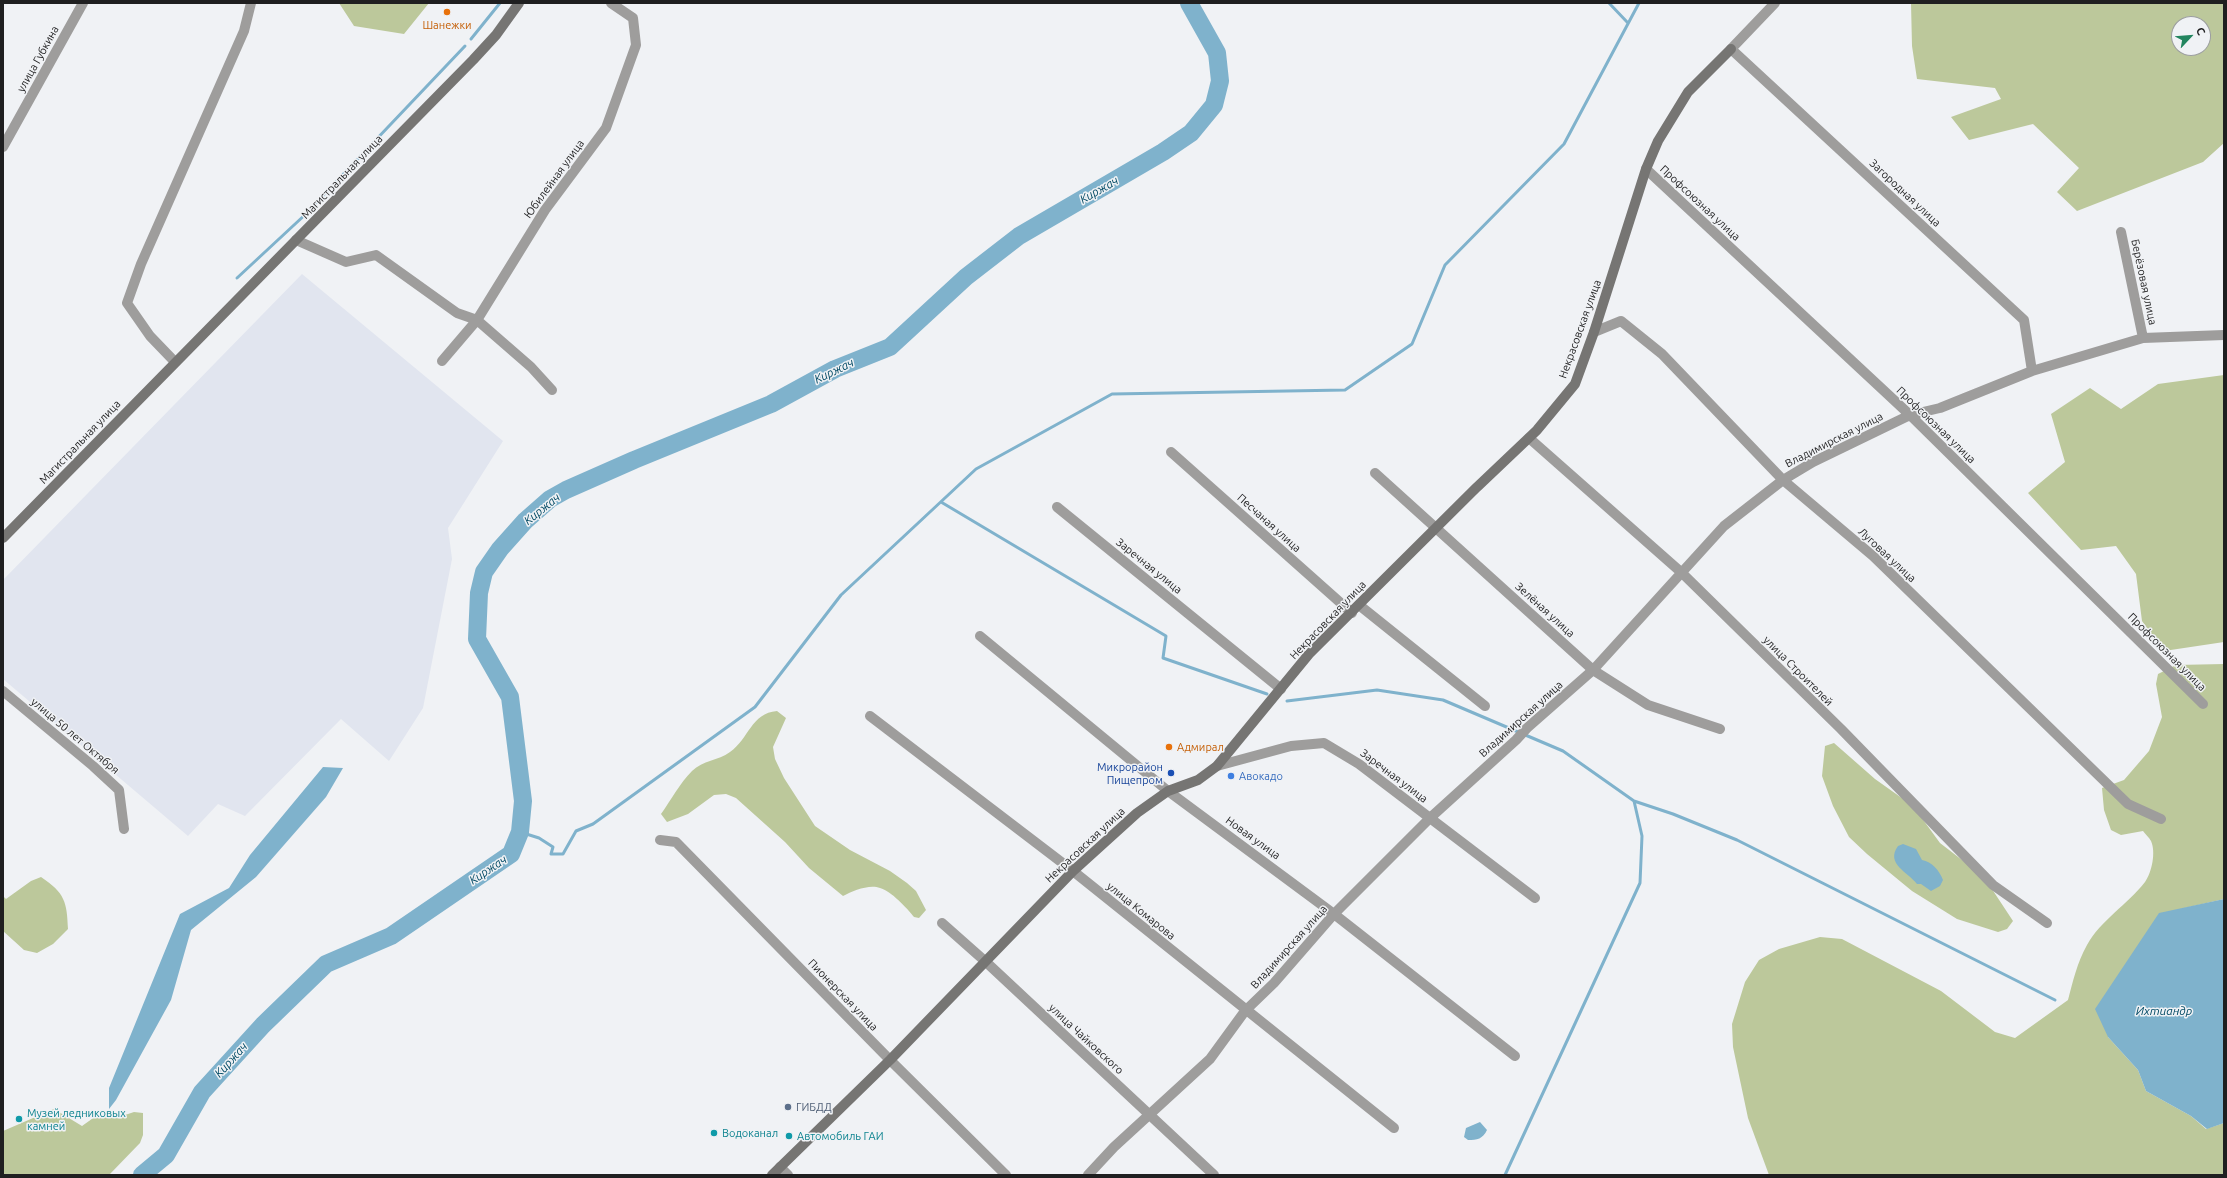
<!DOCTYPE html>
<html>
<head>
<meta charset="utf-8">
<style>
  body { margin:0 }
  #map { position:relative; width:2227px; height:1178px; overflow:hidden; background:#f0f2f5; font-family:Ubuntu,sans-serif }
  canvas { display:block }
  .frame { position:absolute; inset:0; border:4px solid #1f1f20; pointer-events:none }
  .north { position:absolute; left:2171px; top:16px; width:40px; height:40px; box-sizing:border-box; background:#f0f2f5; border:1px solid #9c9ea0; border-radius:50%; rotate:64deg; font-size:11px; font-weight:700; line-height:16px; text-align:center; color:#1f1f20 }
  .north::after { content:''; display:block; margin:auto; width:14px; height:18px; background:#22855f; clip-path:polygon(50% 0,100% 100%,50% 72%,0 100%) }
</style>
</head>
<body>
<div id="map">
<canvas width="2227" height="1178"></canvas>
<div class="frame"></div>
<div class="north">С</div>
</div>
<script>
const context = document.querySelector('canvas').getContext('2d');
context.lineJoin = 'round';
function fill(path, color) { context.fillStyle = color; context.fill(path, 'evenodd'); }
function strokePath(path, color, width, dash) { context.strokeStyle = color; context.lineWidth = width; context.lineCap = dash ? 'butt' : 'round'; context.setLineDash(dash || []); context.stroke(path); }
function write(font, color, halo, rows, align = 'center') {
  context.font = font + ' Ubuntu,sans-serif'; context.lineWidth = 3; context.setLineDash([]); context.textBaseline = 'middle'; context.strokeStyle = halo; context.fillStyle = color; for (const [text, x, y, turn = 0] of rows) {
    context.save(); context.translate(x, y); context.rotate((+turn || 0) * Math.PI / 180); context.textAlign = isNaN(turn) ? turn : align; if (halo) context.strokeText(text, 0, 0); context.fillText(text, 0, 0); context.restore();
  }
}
const built = new Path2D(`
  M302,274L503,441L448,528L452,559L423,708L389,761L341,719L245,816L218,804L188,836L3,679V580Z`);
const green = new Path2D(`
  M339,3H429L404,34L354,26Z
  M1911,3H2224V143L2203,162L2077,211L2057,192L2079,168L2033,124L1969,140L1951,117L2001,99L1995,88L1917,79L1912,46ZM2179,24H2203V48H2179Z
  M2224,375V642L2164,651L2142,621L2136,574L2116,546L2081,550L2028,493L2065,462L2051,414L2090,388L2121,409L2158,384Z
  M2224,664V899L2159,914L2108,1037L2138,1070L2146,1091L2191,1116L2206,1129L2224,1123V1175H1769L1748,1118L1733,1047L1732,1024L1745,982L1759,960L1779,949L1820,937L1842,939L1941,991L1995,1032L2015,1038L2068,1000C2073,981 2077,963 2087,945C2101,920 2127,905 2145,882C2152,872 2156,852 2151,841C2149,837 2145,834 2143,831L2121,835L2111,830L2104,810L2102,788L2124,780L2149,751L2162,717L2156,684L2158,674L2176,665Z
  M777,711L786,718L773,747L775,759L784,778L815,826L850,850L890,871L907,883L916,891L926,910L919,918L914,917C907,908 891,891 880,888C869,884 853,891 843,896L809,868L785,842L736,798L726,794L714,795L688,814L667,822L661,814C671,800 680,783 692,771C703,760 718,761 730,752C749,739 751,713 777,711Z
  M1834,743L1875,779L1913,806L1940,843L1984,877L2013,921L2007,929L1998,932L1957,919L1912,891L1867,854L1849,837L1833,806L1822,776L1825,746Z
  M41,877C65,893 67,902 68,929L53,944L37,953L24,950L3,931V896L6,899L31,881Z
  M54,1109L82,1126L96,1116L116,1118L134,1112L143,1113V1135L140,1143L109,1175H3V1131Z`);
const water = new Path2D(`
  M323,767L343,768L326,797L256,877L191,930L171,1000L116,1100L109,1109V1088L180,914L229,888L250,855Z
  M1903,844L1916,849L1922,860C1932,862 1939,870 1943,880L1940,886L1931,891L1921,884H1917C1908,872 1885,864 1898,846Z
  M2224,899V1123L2207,1129L2191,1116L2146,1091L2138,1070L2108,1037L2095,1009L2159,913Z
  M1480,1122L1487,1130C1483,1139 1477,1140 1468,1140L1464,1137L1466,1128Z`);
const stream = new Path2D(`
  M1609,3L1628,23
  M471,39L500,3
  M314,205L465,46
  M237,278L308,212
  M941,502L1166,636L1163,658L1267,694
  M1287,701L1377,690L1443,700L1563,751L1634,801L1673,814L1737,840L2055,1000
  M520,832L539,838L553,847L551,854H563L576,831L593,824L755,707L841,595L976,469L1112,394L1345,390L1412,344L1445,265L1564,144L1639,3
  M1505,1175L1640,883L1642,836L1634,801`);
const river = new Path2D(`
  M142,1175L166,1155L202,1092L263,1025L326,964L391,936L511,854L520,832L523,801L510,697L477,639L479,593L484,572L500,549L525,521L550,499L566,490L634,460L771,404L835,369L890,347L966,277L1019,236L1163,152L1191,133L1214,105L1220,81L1217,53L1189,3`);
const street = new Path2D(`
  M1775,3L1731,49L2024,320L2032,371
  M3,147L83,3
  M1646,169L1910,415L2203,704
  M2121,232L2143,338
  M296,240L346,262L376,255L457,313L477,320L531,367L552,390
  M1594,332L1621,321L1662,354L1783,480L1873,556L2128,804L2161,819
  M442,361L477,320L545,210L606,128L636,45L633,18L611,3
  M175,362L150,336L127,303L141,264L244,31L251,3
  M1529,438L1682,573L1841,729L1993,885L2047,923
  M1171,452L1352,613
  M1375,473L1593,670L1648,705L1720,729
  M1057,507L1281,689
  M1359,605L1485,706
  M980,636L1168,791L1334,914L1515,1056
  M3,691L93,766L119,790L124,829
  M870,716L1073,871L1394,1128
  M1217,766L1291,746L1324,743L1359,764L1535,898
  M660,840L676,842L890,1060L1006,1175
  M942,923L986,962L1214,1175
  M780,1167L788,1175
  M1088,1175L1114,1147L1210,1059L1245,1011L1274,983L1334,914L1430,818L1516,740L1527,728L1593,670L1724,526L1783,480L1813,462L1910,415L1940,408L2032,371L2143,338L2224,335`);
const secondary = new Path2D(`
  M3,538L473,60L496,35L519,3
  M772,1175L890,1060L1073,871L1137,813L1168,791L1198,780L1217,766L1309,654L1477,487L1537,430L1575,384L1594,332L1646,169L1658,141L1688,92L1731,49`);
const markers = [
  [447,12,4,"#e8710a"],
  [1169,747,4,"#e8710a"],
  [1171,773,4,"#1a4fb4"],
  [1231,776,4,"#3f7fe0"],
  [788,1107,4,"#5c6f8a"],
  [19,1119,4,"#0f9aa8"],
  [714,1133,4,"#0f9aa8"],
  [789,1136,4,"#0f9aa8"]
];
const foodNames = [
  ["Шанежки",447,25],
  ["Адмирал",1177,747,"left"]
];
const streetNames = [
  ["улица Губкина",38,59,-61],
  ["Магистральная улица",342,177,-46],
  ["Юбилейная улица",554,179,-54],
  ["Загородная улица",1905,193,43],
  ["Профсоюзная улица",1700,203,43],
  ["Берёзовая улица",2144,282,78],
  ["Некрасовская улица",1580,329,-70],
  ["Профсоюзная улица",1936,425,44],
  ["Владимирская улица",1834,440,-27],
  ["Магистральная улица",80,442,-46],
  ["Песчаная улица",1269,523,42],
  ["Луговая улица",1887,555,43],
  ["Заречная улица",1149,566,39],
  ["Зелёная улица",1545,610,42],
  ["Некрасовская улица",1328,620,-46],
  ["Профсоюзная улица",2167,652,45],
  ["улица Строителей",1798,671,45],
  ["Владимирская улица",1521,719,-42],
  ["улица 50 лет Октября",75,736,40],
  ["Заречная улица",1394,776,37],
  ["Новая улица",1253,838,36],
  ["Некрасовская улица",1085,845,-43],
  ["улица Комарова",1141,911,39],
  ["Владимирская улица",1289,947,-48],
  ["Пионерская улица",843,995,46],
  ["улица Чайковского",1086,1039,43]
];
const transitNames = [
  ["Микрорайон",1163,767],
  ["Пищепром",1163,780]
];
const shopNames = [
  ["Авокадо",1239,776]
];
const serviceNames = [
  ["ГИБДД",796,1107]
];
const cultureNames = [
  ["Музей ледниковых",27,1113],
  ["камней",27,1126],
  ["Водоканал",722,1133],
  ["Автомобиль ГАИ",797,1136]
];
const waterNames = [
  ["Киржач",1099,190,-30],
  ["Киржач",834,371,-26],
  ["Киржач",542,509,-39],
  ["Киржач",488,870,-34],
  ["Ихтиандр",2164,1011],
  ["Киржач",231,1060,-48]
];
fill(built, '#e1e5ef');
fill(green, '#bcc89b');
fill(water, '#7fb2cc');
strokePath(stream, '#7fb2cc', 3);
strokePath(river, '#7fb2cc', 18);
strokePath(street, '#9e9d9c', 10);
strokePath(secondary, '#767573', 10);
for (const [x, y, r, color] of markers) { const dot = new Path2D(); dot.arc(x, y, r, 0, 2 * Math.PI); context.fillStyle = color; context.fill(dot); strokePath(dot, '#f0f2f5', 1.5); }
write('11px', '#c56008', '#f0f2f5', foodNames);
write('11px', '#1f1f20', '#f0f2f5', streetNames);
write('11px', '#164399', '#f0f2f5', transitNames, 'right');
write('11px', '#366cbe', '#f0f2f5', shopNames, 'left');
write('11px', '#4e5e75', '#f0f2f5', serviceNames, 'left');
write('11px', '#0d838f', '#f0f2f5', cultureNames, 'left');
write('italic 12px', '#024a65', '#f0f2f5', waterNames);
</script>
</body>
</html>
